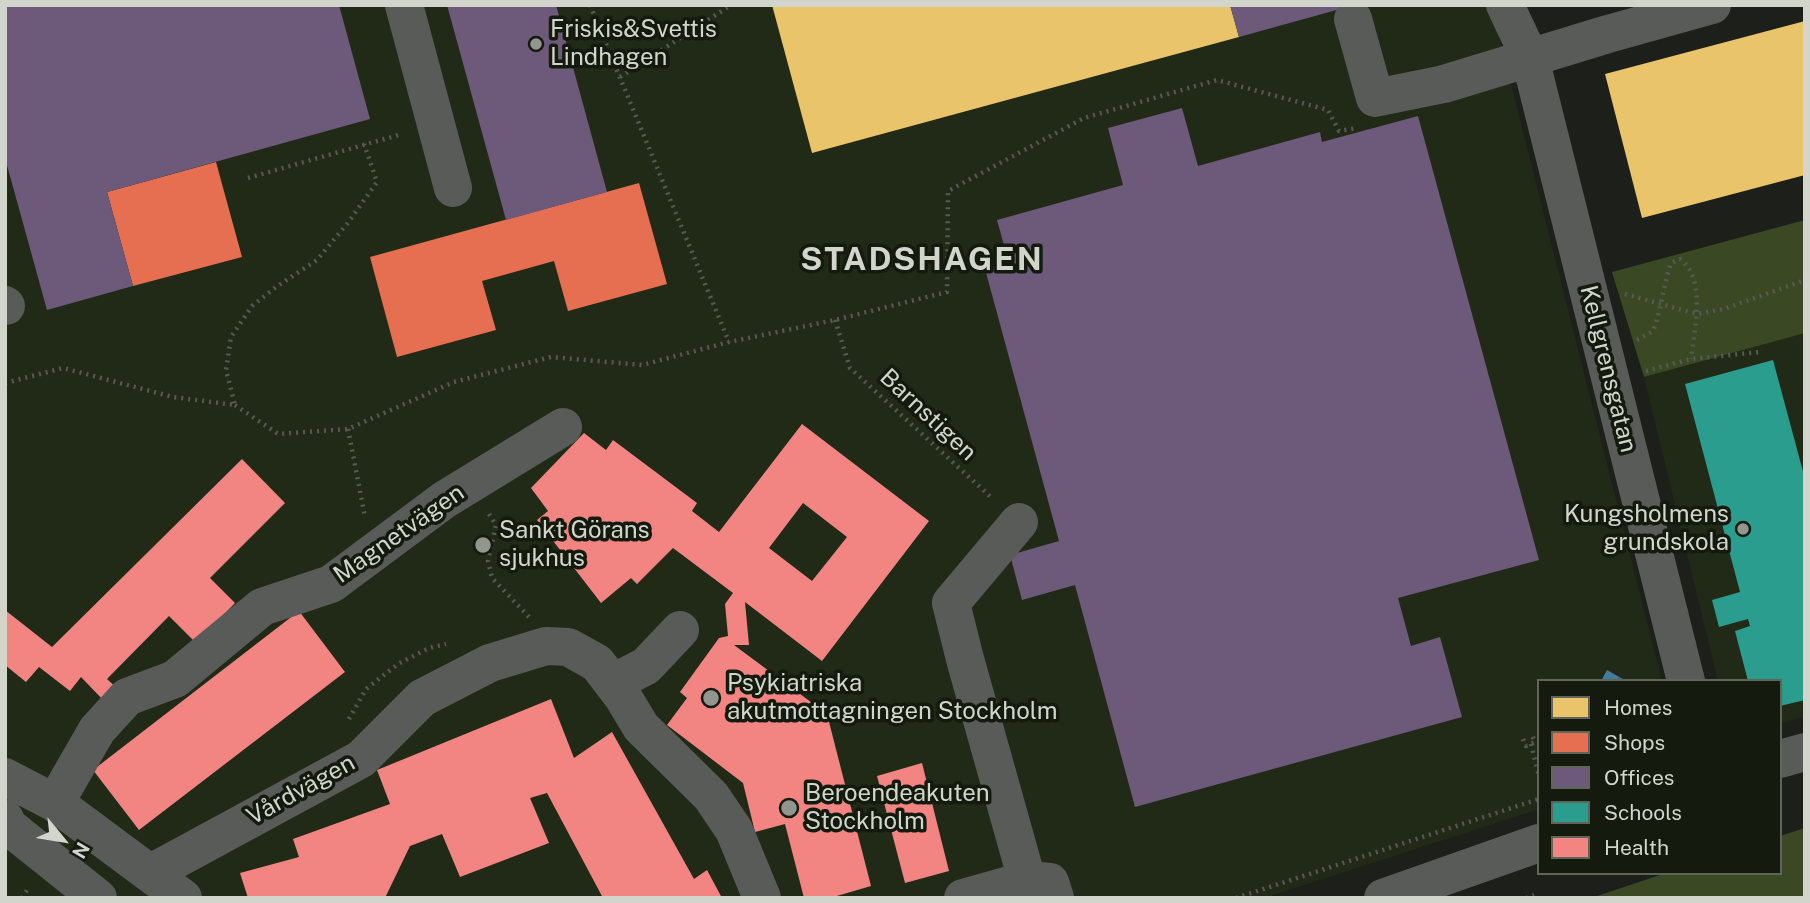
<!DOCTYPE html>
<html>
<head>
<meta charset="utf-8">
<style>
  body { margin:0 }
  #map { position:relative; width:1810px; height:903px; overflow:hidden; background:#1d201a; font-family:"Public Sans",sans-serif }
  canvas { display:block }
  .frame { position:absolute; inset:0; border:7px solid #d1d5cc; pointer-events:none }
  .legend { position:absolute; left:1537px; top:679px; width:245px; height:196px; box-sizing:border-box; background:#141a0d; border:2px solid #606559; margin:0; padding:9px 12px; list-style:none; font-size:21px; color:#d1d5cc }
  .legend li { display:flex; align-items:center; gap:14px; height:35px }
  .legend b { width:35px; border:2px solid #606559 }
  .north { position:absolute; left:28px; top:805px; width:70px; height:70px; -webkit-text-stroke:5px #141a0d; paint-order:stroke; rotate:120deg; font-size:19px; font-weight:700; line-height:28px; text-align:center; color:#d1d5cc }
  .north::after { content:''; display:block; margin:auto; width:24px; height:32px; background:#d1d5cc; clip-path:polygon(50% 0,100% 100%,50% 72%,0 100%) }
</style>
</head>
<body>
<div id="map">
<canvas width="1810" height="903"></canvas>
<div class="frame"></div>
<ul class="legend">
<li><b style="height:19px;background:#e9c46a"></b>Homes</li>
<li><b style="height:19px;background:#e76f51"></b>Shops</li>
<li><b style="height:19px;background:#6d597a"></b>Offices</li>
<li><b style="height:19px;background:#2a9d8f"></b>Schools</li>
<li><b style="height:19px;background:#f28482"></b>Health</li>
</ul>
<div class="north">N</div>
</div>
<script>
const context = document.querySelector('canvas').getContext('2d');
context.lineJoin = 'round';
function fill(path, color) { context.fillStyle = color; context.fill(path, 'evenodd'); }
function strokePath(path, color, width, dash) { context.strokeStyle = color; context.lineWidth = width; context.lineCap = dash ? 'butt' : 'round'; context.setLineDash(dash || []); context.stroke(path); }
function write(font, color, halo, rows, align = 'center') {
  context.font = font + ' "Public Sans",sans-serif'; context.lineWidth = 7; context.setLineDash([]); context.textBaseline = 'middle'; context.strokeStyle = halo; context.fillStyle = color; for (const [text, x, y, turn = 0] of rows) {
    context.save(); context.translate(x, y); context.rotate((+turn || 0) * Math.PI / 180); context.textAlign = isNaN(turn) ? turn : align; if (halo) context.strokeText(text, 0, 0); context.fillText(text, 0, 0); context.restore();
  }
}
const built = new Path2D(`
  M5,5H1491L1662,681H1539V809L1264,898H5Z
  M1805,333V716L1780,724V681H1718L1644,377Z`);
const green = new Path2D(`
  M1805,220V333L1644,377L1612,272Z
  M1805,828V898H1591L1666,873H1780V836Z`);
const homes = new Path2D(`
  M772,5H1230L1239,37L812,153Z
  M1805,21V175L1642,218L1605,74Z`);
const shops = new Path2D(`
  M216,162L242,257L133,286L107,192Z
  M639,183L667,284L568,311L554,261L482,281L496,330L397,357L370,257Z`);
const offices = new Path2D(`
  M5,5H339L370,119L107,192L133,286L47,310L5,158Z
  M447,5H556L607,192L506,220Z
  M1230,5H1351V6L1239,37Z
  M1182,108L1198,166L1320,132L1322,142L1418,116L1539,560L1398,598L1411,646L1440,637L1462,717L1135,807L1075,585L1022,600L1010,555L1059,541L985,269L1009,263L997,220L1123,185L1108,128Z`);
const schools = new Path2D(`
  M1773,360L1805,479V700L1780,706V681H1748L1735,631L1750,626L1748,619L1719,627L1712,600L1740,592L1685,384Z`);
const health = new Path2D(`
  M802,424L929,521L822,661L745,602L749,645H734L827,714L871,886L830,898H804L785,824L755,832L743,783L667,725L687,698L680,692L719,638L728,636L725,604L733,593L673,548L637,584L631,578L601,603L537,520L548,511L531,488L584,433L606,450L613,440L697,503L692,511L719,532ZM803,503L847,537L812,581L769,548Z
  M242,459L285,503L210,578L235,603L196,643L169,616L107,679L119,690L106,703L81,677L70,691L39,667L26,682L5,665V610L52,647Z
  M299,611L345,672L139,830L93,770Z
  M551,699L574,758L612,732L694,879L707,870L722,898H603L547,793L530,798L549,843L460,877L442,834L410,846L385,898H248L240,873L299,857L293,839L390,804L377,770Z
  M922,763L949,871L905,883L877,776Z`);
const public = new Path2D(`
  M1607,670L1621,678L1626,681H1601Z`);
const path = new Path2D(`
  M590,5L729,342
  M620,77L731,5
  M248,178L402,134
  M1625,294L1697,314L1724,309L1805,280
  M835,320L850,368L993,499
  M1637,340L1653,331C1662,308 1663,286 1671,263L1680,259C1707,278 1694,332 1691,359
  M1646,371L1691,359L1760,352
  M5,383L63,368L173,397L235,405L226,370L231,337L252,306L276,287L317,260L347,224L377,182L364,144
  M235,405L278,434L348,429L454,382L551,357L642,365L729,342L835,320L947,292L948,191L1084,118L1217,80L1328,110L1339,131L1358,128
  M348,429L365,517
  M489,514L496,525L488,561L492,578L529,617
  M1619,680L1621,678
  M349,719L366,689L398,664L429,648L446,644
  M1523,739L1526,746L1535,742L1531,733
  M1531,744L1539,776
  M22,898L29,887
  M1236,898L1539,799
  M1526,898L1534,895`);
const minor = new Path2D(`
  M404,5L453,188
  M1505,5L1530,58L1686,681
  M1353,19L1375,98L1444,84L1608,34L1712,5
  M5,305L6,306
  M1019,522L951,603L965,659L1027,880
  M613,683L646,666L680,630
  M1780,759L1805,752
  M5,777L55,803L183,898
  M55,803L97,730L127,697L175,679L262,607L331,584L444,500L563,427
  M5,819L8,826L98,898
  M151,873L361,759L422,698L490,663L546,646L568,647L597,663L623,697L641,727L711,796L734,830L762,898
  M963,898L1027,880L1050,882L1055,898
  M1383,898L1539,843`);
const markers = [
  [536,44,7,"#92968e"],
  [1743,529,7,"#92968e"],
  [483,545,9,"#92968e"],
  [711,698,9,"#92968e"],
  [789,808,9,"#92968e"]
];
const poiNames = [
  ["Friskis&Svettis",550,30],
  ["Lindhagen",550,58],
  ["Kungsholmens",1729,515,"right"],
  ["grundskola",1729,543,"right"],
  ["Sankt Görans",499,531],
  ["sjukhus",499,559],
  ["Psykiatriska",727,684],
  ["akutmottagningen Stockholm",727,712],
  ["Beroendeakuten",805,794],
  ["Stockholm",805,822]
];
const streetNames = [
  ["Kellgrensgatan",1608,369,76],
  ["Barnstigen",928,415,43],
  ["Magnetvägen",399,534,-35],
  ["Vårdvägen",301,790,-29]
];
const districtNames = [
  ["STADSHAGEN",922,260]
];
fill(built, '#212a17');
fill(green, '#3a4924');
fill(homes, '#e9c46a');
fill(shops, '#e76f51');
fill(offices, '#6d597a');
fill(schools, '#2a9d8f');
fill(health, '#f28482');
fill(public, '#457b9d');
strokePath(path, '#585956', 4.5, [2, 5]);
strokePath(minor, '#595b58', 38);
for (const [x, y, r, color] of markers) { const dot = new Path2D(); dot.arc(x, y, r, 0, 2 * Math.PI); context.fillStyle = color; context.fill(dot); strokePath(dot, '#141a0d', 2.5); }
write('24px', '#d1d5cc', '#141a0d', poiNames, 'left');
write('24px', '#d1d5cc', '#141a0d', streetNames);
context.letterSpacing = '2px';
write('bold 32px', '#d1d5cc', '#141a0d', districtNames);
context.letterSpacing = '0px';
</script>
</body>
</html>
